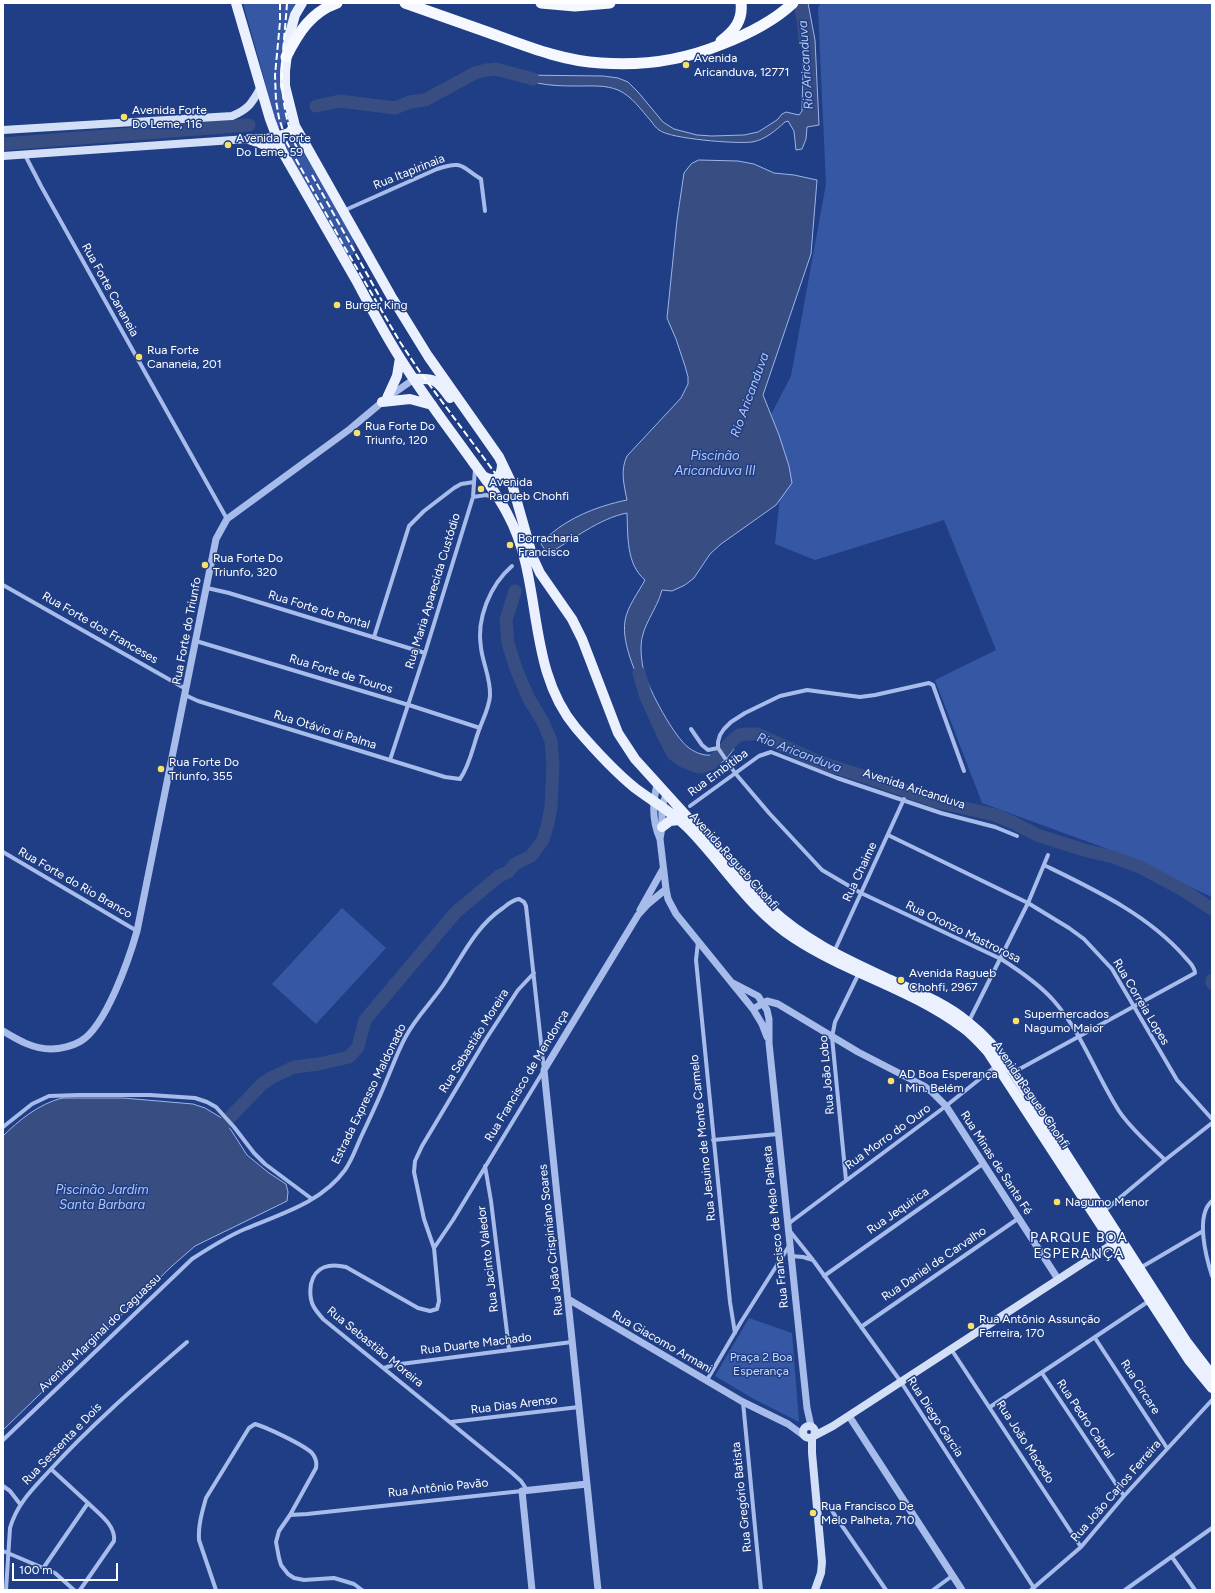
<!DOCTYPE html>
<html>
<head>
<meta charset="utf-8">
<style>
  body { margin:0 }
  #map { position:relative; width:1215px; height:1593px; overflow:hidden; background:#1f3e85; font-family:Figtree,sans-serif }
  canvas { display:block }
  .frame { position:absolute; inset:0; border:4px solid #fff; pointer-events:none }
  .scale { position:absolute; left:12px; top:1563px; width:106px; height:18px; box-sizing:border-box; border:2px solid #fff; border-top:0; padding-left:5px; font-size:12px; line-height:14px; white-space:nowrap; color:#fff; -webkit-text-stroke:3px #1f3e85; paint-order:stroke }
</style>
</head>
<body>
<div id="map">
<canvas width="1215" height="1593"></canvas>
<div class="frame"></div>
<div class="scale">100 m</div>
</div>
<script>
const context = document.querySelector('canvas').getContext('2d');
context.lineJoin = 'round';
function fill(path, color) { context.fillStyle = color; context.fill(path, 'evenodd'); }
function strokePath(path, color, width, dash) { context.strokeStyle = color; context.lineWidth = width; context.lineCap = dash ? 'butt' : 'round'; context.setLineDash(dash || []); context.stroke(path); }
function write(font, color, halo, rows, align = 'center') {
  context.font = font + ' Figtree,sans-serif'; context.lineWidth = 3; context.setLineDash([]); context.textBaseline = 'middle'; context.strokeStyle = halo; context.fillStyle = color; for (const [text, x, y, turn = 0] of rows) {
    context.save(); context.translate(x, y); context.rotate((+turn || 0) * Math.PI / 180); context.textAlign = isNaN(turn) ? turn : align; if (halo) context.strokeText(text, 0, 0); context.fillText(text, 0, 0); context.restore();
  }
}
const green = new Path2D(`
  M243,3H295L290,21L288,121L282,127H278L277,125Z
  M821,3H1212V897L1113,851L982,803L935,680L996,650L944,520L815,560L775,544L780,496L748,459L791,376L826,184L818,8Z
  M294,132L352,236L356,251L354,254L348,257L281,140Z
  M342,908L386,948L316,1024L272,984Z
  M749,1318L792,1333L799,1422L752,1398L715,1376Z`);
const water = new Path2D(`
  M799,3H808L815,40L819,125L807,127L806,139L802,149L796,150L794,131L788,121L785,122C776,130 765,140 752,142C737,144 670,139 659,130C656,128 653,124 651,121C641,110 632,96 618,90C606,85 592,86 579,86C559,86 534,86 517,75L603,76L618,78L628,82L638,92L663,122L674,129L697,135L712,136L744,135L758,132L777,120L782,114L786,112L799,115L802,111L804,19Z
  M699,160L738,161L754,164L774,173L794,175L817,180L811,254L763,395L779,435L789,466L792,483L776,505L721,544L710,554L694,578L685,585L672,591L662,590C657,610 641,626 641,647C641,656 642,664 644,672C649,690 674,737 689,748C696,753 704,756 712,755C720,753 725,748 730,743L734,749C730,754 726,760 722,762C712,768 703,767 693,762C669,749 660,725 649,702C639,681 621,645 625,621C627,607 638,593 645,580C626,564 628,536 627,513C600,518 572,540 548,554L541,544C561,520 597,506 627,500C624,485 620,470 627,456L681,398L688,384V377L685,366L676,339L667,318L677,220L684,173L691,164Z
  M62,1098H123L193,1104L205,1108L220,1117L231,1130L247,1155L269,1173L286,1184L288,1192L287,1201L195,1246L172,1266L3,1430V1136C19,1120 39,1104 62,1098Z`);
const river = new Path2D(`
  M800,3L804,26L805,42
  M316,106L340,101L395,108L410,102L425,100L475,73L486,70L496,69L533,79
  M3,144L249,125
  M639,673L646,697L663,734L673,754L683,761L698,767L705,766L712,763L733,740L739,735L748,734H757L819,762L869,778L938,802L995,815L1014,823L1037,835L1084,850L1113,857L1142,868L1183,890L1212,909
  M1212,980V983
  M214,1136L217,1131L262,1084L271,1078L294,1067L319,1064L349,1057L358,1047L365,1020L455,913L499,876L508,872L515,864L531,856L543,840L548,823L551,807L553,766L551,741L543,722L529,699L516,669L508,643L506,620L515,591`);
const minor = new Path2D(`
  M25,155L41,186L227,519
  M343,211L437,169C464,160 461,167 481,179L485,211
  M473,497L486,495L496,498
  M3,585L186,689
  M207,588L229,593L425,653
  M374,637L409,526L424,511L454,488L461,484L474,482
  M196,641L412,706L480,728
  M185,695L198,701L445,777L460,779C470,765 473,746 479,730C483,719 489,708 490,696C491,679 483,664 481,648C476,619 490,585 512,566
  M691,729L702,745L708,750L718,748
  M390,760L425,653L473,497L475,469
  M964,771L934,688L933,685L929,683L875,695L860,697L807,690L780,696L745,713L731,722L724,729L720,735L718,742V748L735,773L769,813L822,870L861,893L1001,959C1020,971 1039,984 1054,1001C1082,1033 1096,1075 1119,1111C1131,1129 1149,1144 1165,1160
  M690,806L759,756L771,752L837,778L941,813L995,827L1017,836
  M888,835L1028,903L1069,928L1084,939L1112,969L1177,1080L1212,1119
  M3,852L137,931
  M698,942L696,960L730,1302L735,1333
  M834,952L904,799
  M968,1023L1028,903L1048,855
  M1014,1072L1195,973C1195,966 1188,961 1184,956C1147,914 1093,889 1044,865
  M3,1127L32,1104L49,1096L79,1095H150L195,1098L207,1102L216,1107L234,1127L254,1153L265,1164L312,1199
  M713,1140L778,1134
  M485,1166L491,1201L509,1349
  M846,1180L832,1037L835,1022L859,973
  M1212,1201C1195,1215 1206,1257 1212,1276
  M1104,1211L1165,1160L1212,1123
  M788,1224L946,1106L996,1066
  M789,1230L813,1260L901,1382L1034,1588
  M791,1256L803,1257L813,1260
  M1140,1268L1203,1231
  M824,1276L984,1163
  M861,1327L1019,1218
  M1095,1338L1167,1448
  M951,1349L1081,1547
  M384,1368L393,1365L572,1342
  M1042,1373L1124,1496
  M707,1380L741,1322L789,1246
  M743,1402L761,1590
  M990,1407L1149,1301
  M451,1422L579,1407
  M3,1440L192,1259C209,1248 226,1237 245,1229C280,1214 321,1203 345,1170C352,1160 356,1148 361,1137C370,1118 379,1099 387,1079C393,1065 398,1051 405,1038C415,1018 432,1002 444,984C462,957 475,927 503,908C508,904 512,900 519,899L524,902L526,906L544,1070L453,1220L434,1248
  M3,1486L10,1491L20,1504
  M527,1490L521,1481L511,1472L323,1319C319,1314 314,1309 312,1303C310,1297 310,1290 311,1284C315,1266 330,1263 346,1267L418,1308L430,1311L437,1309L439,1301L434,1248L424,1219L414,1172L415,1161L422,1146L486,1039L518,990L534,973
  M817,1503L831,1509L834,1514L886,1590
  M290,1515L307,1514L522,1491
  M3,1551L55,1573L74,1590
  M1172,1557L1195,1590
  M44,1567L88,1503L51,1469
  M6,1590L10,1528C17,1503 34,1488 51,1469C93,1423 140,1383 187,1342
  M80,1590L114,1541C116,1525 98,1513 88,1503
  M216,1590L199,1540C198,1526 202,1512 206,1498L249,1428L255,1424C266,1427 304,1445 312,1453C316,1458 317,1463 316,1468L290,1515L279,1531L276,1542L279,1558L281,1565L288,1574L294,1578L304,1580L334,1578L354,1584L362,1590
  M933,1590L952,1576
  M1031,1590L1081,1547L1124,1496L1212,1400
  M1125,1590L1212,1528`);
const tertiary = new Path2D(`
  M657,785C652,804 652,821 660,839
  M666,795L662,806V827L660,839L666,889L668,899L676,914L753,1009L762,1024L767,1037
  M640,910L663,869
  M733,983L758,996L767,1010L769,1019V1043L807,1408L811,1426
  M753,1009L767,1001L778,1004L858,1052L924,1086L932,1092L946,1106L1058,1279
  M3,1031C18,1040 33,1049 51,1049C60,1049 73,1046 81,1041C106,1026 129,959 137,931L216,539L227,519L350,429L387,398L414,379
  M568,1299L743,1402L788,1424L803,1435
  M849,1416L962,1590
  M532,1590L522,1491L587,1484
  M598,1590L544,1070L638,915L648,904L666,889`);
const secondary = new Path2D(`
  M3,130L232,116C249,109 252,103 261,87
  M3,156L276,137
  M803 1432a6 6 0 1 1 12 0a6 6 0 1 1-12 0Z
  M814,1436L833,1426L1114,1243
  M812,1438V1453L822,1562L821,1573L815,1590`);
const primary = new Path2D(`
  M236,3L270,119L282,151C307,194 331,237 356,280C370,306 384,333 400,358C423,395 450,430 475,465C487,481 499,497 508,515C544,582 525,667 576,728C594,749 614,771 635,788C652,801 671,811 687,827C723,863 750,910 794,938C847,973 911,989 962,1027C972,1034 980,1043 988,1052L1189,1360L1212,1388
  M302,3L295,15L289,37L285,71V86L295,126L391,296L428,356L499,457L512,484L533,558L540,573L572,619L582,639L618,733L635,759L769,907C807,943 850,961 897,983C922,994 948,1005 969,1023C987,1037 1001,1054 1014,1073L1186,1341L1212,1375
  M276,137L289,133L295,126
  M249,139L282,151
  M414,379C435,378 437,380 450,398
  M387,398L397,376L400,358
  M382,402L410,399L432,405
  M483,476C496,484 502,476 502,463
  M662,827L670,821L679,820`);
const trunk = new Path2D(`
  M405,3C433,13 462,23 490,33C526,46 562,61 601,63C641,66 683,60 720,45C746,35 773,22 793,3
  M541,3L575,6L610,3
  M721,41C734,31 743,21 741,3
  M286,57C298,33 311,12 337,3`);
const rail = new Path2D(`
  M280,3V22L275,75L276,101L279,118L287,143L345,248L400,342L420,372L495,473
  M287,3C286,20 284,36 283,53C280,90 284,125 302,158
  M312,175L382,301`);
const markers = [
  [686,65,4,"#f7e168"],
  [124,117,4,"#f7e168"],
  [228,145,4,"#f7e168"],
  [337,305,4,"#f7e168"],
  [139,357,4,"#f7e168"],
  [357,433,4,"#f7e168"],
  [481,489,4,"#f7e168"],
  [510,545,4,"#f7e168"],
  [205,565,4,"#f7e168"],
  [161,769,4,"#f7e168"],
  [901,980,4,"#f7e168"],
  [1016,1021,4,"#f7e168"],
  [891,1081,4,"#f7e168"],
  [1057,1202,4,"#f7e168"],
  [971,1326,4,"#f7e168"],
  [813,1513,4,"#f7e168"]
];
const poiNames = [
  ["Avenida",694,58],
  ["Aricanduva, 12771",694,72],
  ["Avenida Forte",132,110],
  ["Do Leme, 116",132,124],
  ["Avenida Forte",236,138],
  ["Do Leme, 59",236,152],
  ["Burger King",345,305],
  ["Rua Forte",147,350],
  ["Cananeia, 201",147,364],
  ["Rua Forte Do",365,426],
  ["Triunfo, 120",365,440],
  ["Avenida",489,482],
  ["Ragueb Chohfi",489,496],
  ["Borracharia",518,538],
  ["Francisco",518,552],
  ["Rua Forte Do",213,558],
  ["Triunfo, 320",213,572],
  ["Rua Forte Do",169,762],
  ["Triunfo, 355",169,776],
  ["Avenida Ragueb",909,973],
  ["Chohfi, 2967",909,987],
  ["Supermercados",1024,1014],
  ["Nagumo Maior",1024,1028],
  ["AD Boa Esperança",899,1074],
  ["I Min. Belém",899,1088],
  ["Nagumo Menor",1065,1202],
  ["Rua Antônio Assunção",979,1319],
  ["Ferreira, 170",979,1333],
  ["Rua Francisco De",821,1506],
  ["Melo Palheta, 710",821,1520]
];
const streetNames = [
  ["Rua Itapirinaia",409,172,-22],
  ["Rua Forte Cananeia",110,290,61],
  ["Rua Maria Aparecida Custódio",433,591,-73],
  ["Rua Forte do Pontal",319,610,17],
  ["Rua Forte dos Franceses",100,628,30],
  ["Rua Forte do Triunfo",187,631,-79],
  ["Rua Forte de Touros",341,674,17],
  ["Rua Otávio di Palma",325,730,17],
  ["Rua Embitiba",718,773,-36],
  ["Avenida Aricanduva",914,789,18],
  ["Avenida Ragueb Chohfi",734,861,48],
  ["Rua Chaime",860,872,-65],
  ["Rua Forte do Rio Branco",75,883,30],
  ["Rua Oronzo Mastrorosa",963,932,26],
  ["Rua Correia Lopes",1141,1002,59],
  ["Rua Sebastião Moreira",474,1041,-58],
  ["Rua João Lobo",827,1075,-95],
  ["Rua Francisco de Mendonça",527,1076,-59],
  ["Estrada Expresso Maldonado",369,1094,-64],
  ["Avenida Ragueb Chohfi",1031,1095,56],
  ["Rua Morro do Ouro",888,1137,-36],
  ["Rua Jesuino de Monte Carmelo",703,1138,-96],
  ["Rua Minas de Santa Fé",996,1163,57],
  ["Rua Jequirica",898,1211,-35],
  ["Rua Francisco de Melo Palheta",776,1227,-96],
  ["Rua João Crispiniano Soares",551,1240,-96],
  ["Rua Jacinto Valedor",488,1259,-97],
  ["Rua Daniel de Carvalho",934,1264,-34],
  ["Avenida Marginal do Caguassu",100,1333,-44],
  ["Rua Giacomo Armani",662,1342,30],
  ["Rua Duarte Machado",476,1344,-7],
  ["Rua Sebastião Moreira",375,1347,39],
  ["Rua Circare",1140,1387,57],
  ["Rua Dias Arenso",514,1405,-7],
  ["Rua Diego Garcia",935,1417,57],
  ["Rua Pedro Cabral",1085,1419,56],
  ["Rua João Macedo",1025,1442,57],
  ["Rua Sessenta e Dois",62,1444,-46],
  ["Rua Antônio Pavão",438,1488,-6],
  ["Rua João Carlos Ferreira",1116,1491,-49],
  ["Rua Gregório Batista",742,1497,-96]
];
const parkNames = [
  ["Praça 2 Boa",761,1357],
  ["Esperança",761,1371]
];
const waterNames = [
  ["Rio Aricanduva",806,65,-94],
  ["Rio Aricanduva",750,395,-70],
  ["Piscinão",715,456],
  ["Aricanduva III",715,471],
  ["Rio Aricanduva",799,753,21],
  ["Piscinão Jardim",102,1190],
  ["Santa Barbara",102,1205]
];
const quarterNames = [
  ["PARQUE BOA",1079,1238],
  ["ESPERANÇA",1079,1254]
];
fill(green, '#3658a4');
fill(water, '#384e83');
strokePath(water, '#9bb5eb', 1);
strokePath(river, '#384e83', 13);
strokePath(minor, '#a7bcea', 4);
strokePath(tertiary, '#a7bcea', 7);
strokePath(secondary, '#d3def7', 8);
strokePath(primary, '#ebf0fe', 10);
strokePath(trunk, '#f5f8fe', 11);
strokePath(rail, '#fff', 2, [7, 3]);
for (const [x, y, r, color] of markers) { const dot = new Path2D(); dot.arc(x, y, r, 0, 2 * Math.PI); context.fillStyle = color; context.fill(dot); strokePath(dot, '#1f3e85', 1.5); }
write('12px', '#fff', '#1f3e85', poiNames, 'left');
write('12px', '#fff', '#1f3e85', streetNames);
write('12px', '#ccdaf7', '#1f3e85', parkNames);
write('italic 13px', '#b3c7f1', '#1f3e85', waterNames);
context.letterSpacing = '1px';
write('14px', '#fff', '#1f3e85', quarterNames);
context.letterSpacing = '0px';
</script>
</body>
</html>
